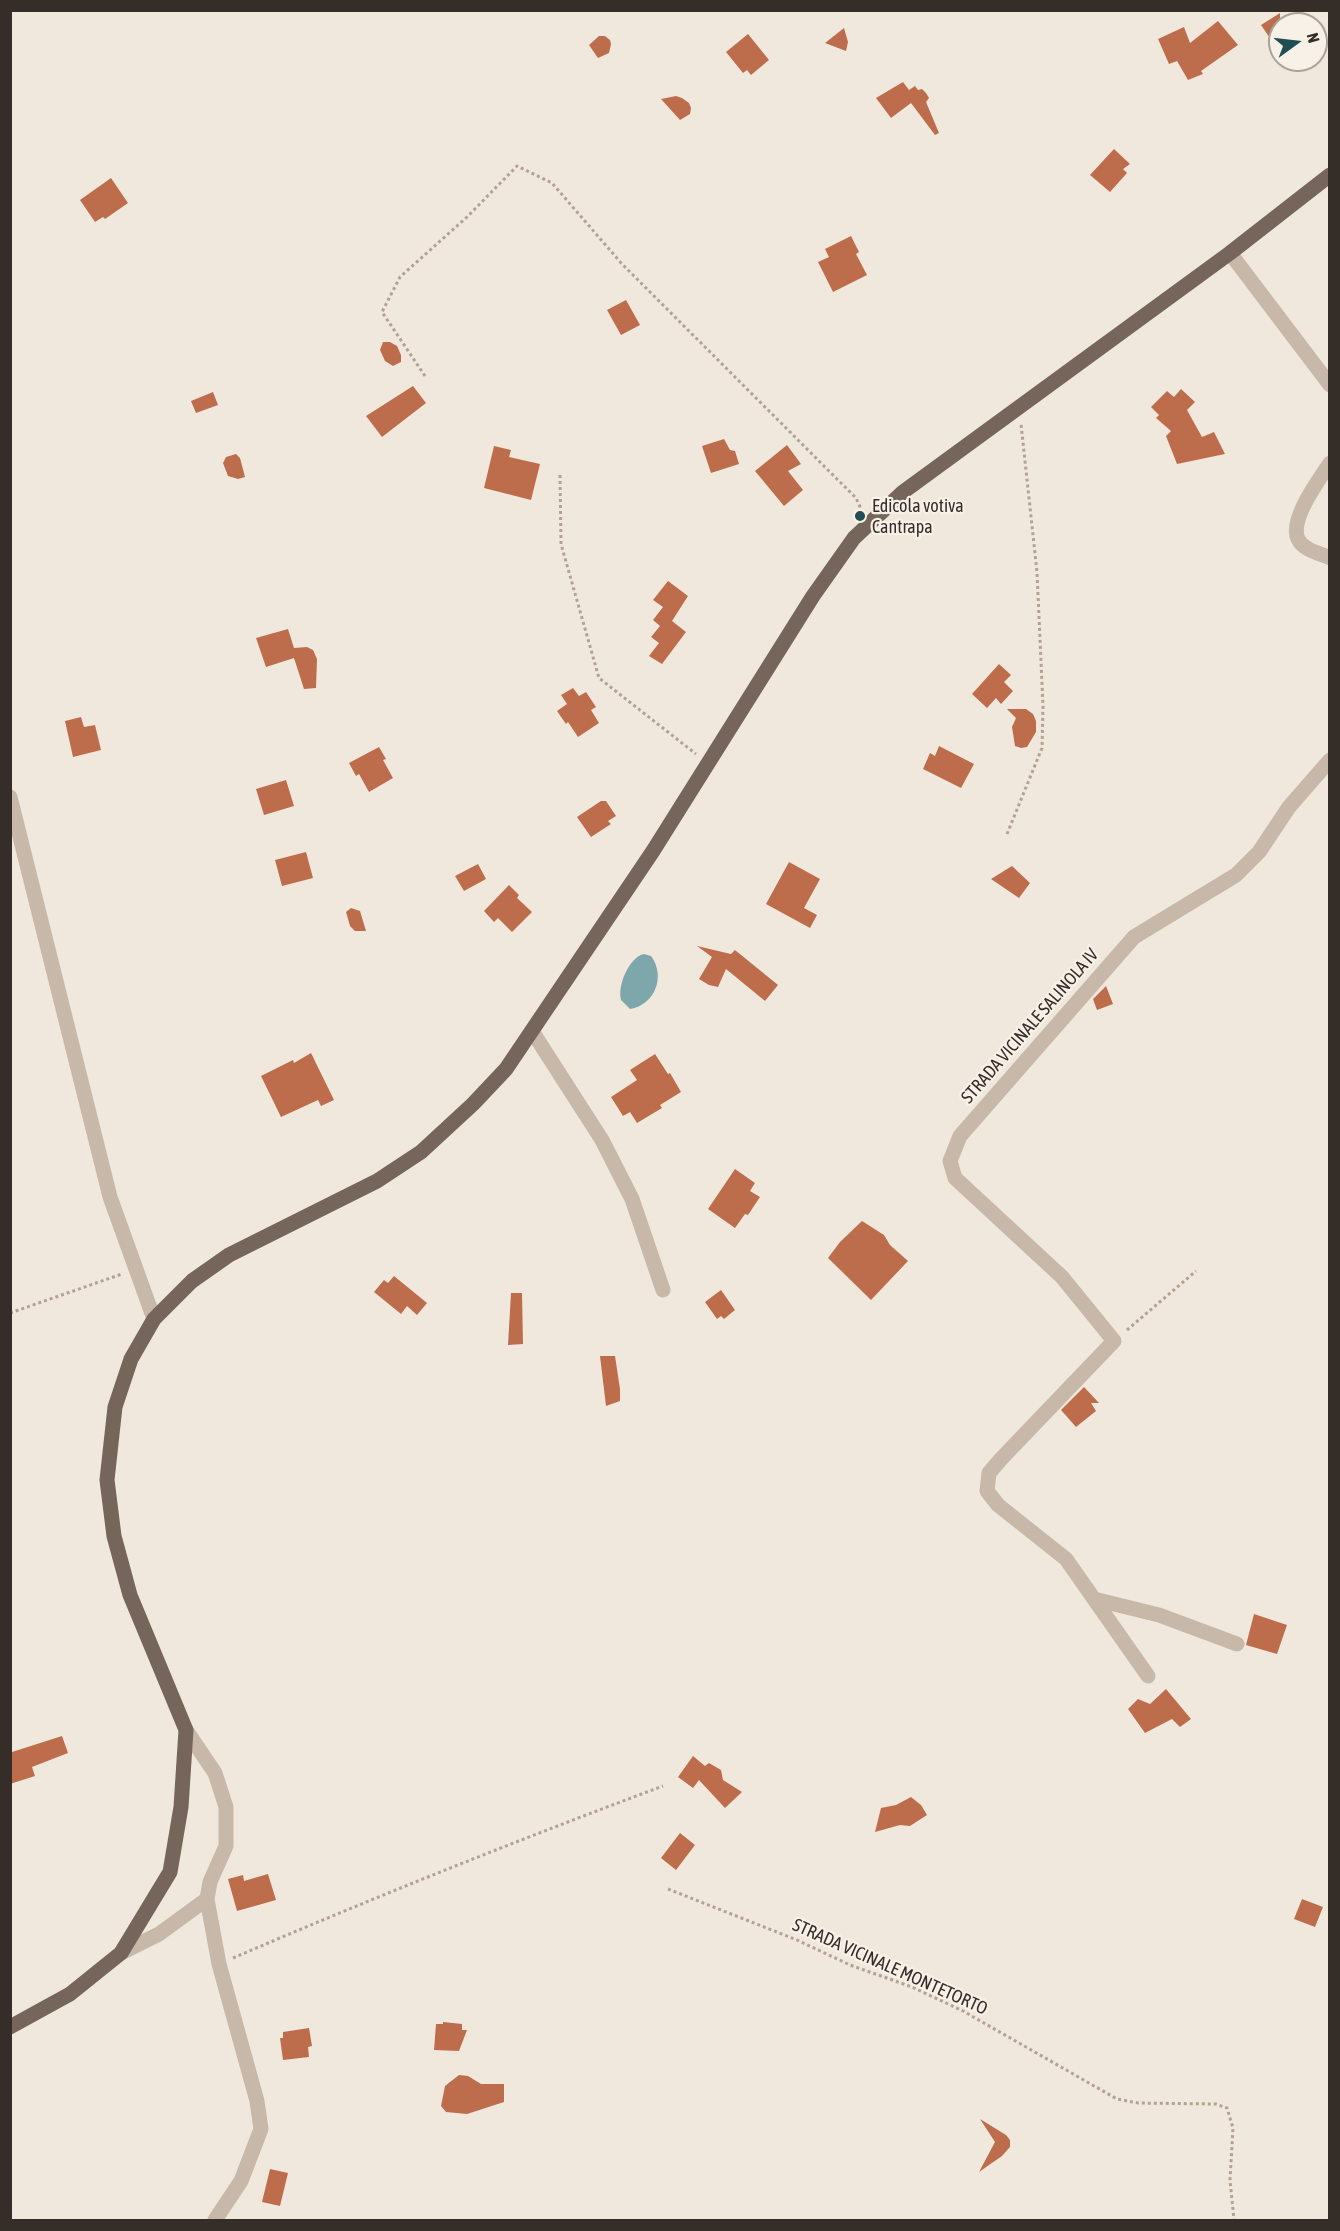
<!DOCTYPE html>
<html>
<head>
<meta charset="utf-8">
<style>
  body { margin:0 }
  #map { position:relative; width:1340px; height:2231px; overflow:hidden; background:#f0e8dc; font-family:"Asap Condensed",sans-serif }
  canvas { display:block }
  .frame { position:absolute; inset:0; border:12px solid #352d28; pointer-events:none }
  .north { position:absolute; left:1268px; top:12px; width:60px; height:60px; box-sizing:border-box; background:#f8f1e8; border:2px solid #aaa39b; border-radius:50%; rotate:75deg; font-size:16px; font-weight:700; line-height:24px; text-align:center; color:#352d28 }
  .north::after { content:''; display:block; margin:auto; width:21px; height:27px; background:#204e53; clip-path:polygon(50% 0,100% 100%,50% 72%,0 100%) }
</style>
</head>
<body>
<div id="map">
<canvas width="1340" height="2231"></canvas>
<div class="frame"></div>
<div class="north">N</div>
</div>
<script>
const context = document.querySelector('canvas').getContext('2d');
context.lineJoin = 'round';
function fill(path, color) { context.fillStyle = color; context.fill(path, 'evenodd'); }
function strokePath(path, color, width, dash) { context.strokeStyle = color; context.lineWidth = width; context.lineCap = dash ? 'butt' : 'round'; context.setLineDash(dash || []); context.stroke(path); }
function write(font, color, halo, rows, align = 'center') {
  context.font = font + ' "Asap Condensed",sans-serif'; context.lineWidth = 4.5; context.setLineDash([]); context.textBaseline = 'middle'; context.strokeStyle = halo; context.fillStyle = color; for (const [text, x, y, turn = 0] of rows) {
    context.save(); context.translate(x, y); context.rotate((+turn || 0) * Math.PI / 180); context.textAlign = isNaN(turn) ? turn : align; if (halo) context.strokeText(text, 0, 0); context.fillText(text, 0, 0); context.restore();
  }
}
const water = new Path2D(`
  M644,954L651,956C666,976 655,1005 630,1009L621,1000C617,986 629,957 644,954Z`);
const building = new Path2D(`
  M1280,13V53L1261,25Z
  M1218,21L1238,45L1201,71L1203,74L1188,80L1177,61L1169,64L1158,39L1184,27L1190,43Z
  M844,28L848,42L846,51L825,43Z
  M748,34L769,60L751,75L747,70L743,73L726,52Z
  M599,36H605L610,40L611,44L609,53L598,58L589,45Z
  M903,82L909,90L915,86L918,90L922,89L926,93L929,98L926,102L939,133L935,135L911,103L891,118L876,98Z
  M676,96L682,98L689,103L691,108L690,114L680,120L661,99Z
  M1114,149L1130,164L1123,169L1127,173L1110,192L1090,175Z
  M111,178L128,203L105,219L103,217L95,222L80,200Z
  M851,236L859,252L856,254L867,275L833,292L818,262L829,257L825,249Z
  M626,300L640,325L621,335L607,310Z
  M383,342H390L397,346L401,355V362L393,366L385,361L380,350Z
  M413,386L426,403L382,437L366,416Z
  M1181,389L1195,402L1187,410L1202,437L1214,432L1225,454L1177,464L1166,436L1171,431L1156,418L1159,415L1151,407L1167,391L1174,397Z
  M213,392L218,405L196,413L191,401Z
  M724,439L730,450L735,451L739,464L711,473L702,446Z
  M787,445L801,464L788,471L803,490L784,506L755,471Z
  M494,446L511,450L509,457L540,464L531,500L484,488Z
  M236,454L240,458L245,477L238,479L228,476L223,463L226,457Z
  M668,581L688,596L672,621L686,632L662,664L649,656L659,643L651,637L660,626L653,620L663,607L653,600Z
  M288,629L294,648L307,647L313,650L317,659L316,688L304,689L294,658L266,667L256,638Z
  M999,664L1011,675L1004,682L1013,691L1001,704L996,698L987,708L972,694Z
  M573,688L579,696L586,692L596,707L591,710L599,723L578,737L568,722L566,724L557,711L567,704L561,695Z
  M1007,709H1026L1033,714L1036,721V732L1027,747L1021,748L1015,746L1012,727L1016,718Z
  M81,717L84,727L95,725L101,750L73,757L65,721Z
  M939,746L974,764L961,788L923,769L930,753L935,756Z
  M379,747L386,759L383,760L393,778L369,792L359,774L356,776L349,763Z
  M286,780L294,806L264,815L256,789Z
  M601,801H606L616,816L608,821L611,824L591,837L577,817Z
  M306,852L313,878L282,886L275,860Z
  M789,862L820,879L804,908L817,915L810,928L766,904Z
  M478,864L486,879L464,891L455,876Z
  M1012,866L1030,883L1019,898L991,879Z
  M509,885L519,895L517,898L532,912L512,932L498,918L494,922L484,911Z
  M351,908L360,911L366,931H355L350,926L346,912Z
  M697,946L731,954L735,950L778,985L765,1001L726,969L718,987L709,985L699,979L712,957Z
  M1106,986L1113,1004L1097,1010L1093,999Z
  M311,1053L334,1100L321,1106L318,1100L281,1117L261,1076L293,1060L294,1063Z
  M655,1054L668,1074L670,1073L681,1092L660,1105L662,1108L637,1123L630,1112L623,1116L611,1097L637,1080L630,1070Z
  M735,1169L755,1183L750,1191L760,1197L748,1215L745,1214L735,1228L708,1209Z
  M862,1221L884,1235L890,1245L908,1261L871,1300L828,1258L840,1242Z
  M394,1276L427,1303L417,1315L407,1306L401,1314L374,1292L384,1280L388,1283Z
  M721,1290L735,1310L724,1319L721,1316L717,1319L705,1302Z
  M511,1293H522L523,1344L508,1345Z
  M600,1356H615L620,1389V1401L606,1406Z
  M1084,1387L1099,1403H1091L1096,1411L1076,1427L1061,1410Z
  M1254,1614L1287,1625L1277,1654L1246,1645Z
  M1166,1689L1191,1719L1180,1727L1172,1719L1145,1733L1128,1709L1138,1699L1150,1704Z
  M62,1736L68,1753L32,1767L35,1776L10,1784L12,1752Z
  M693,1756L705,1766L709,1763L721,1770L723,1780L742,1792L725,1808L699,1780L693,1788L678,1777Z
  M911,1797L921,1805L927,1815L910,1826L900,1825L875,1832L881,1808L896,1805Z
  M680,1833L695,1845L676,1870L661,1858Z
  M268,1874L276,1900L237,1911L228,1879L243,1875L244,1881Z
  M1302,1899L1323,1907L1315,1927L1294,1919Z
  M443,2022L462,2024V2030H467L459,2051L434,2050L436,2024H443Z
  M309,2028L312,2046L308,2047L309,2057L283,2060L280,2038H283V2032Z
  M459,2075L468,2076L481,2084H504V2102L467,2114L446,2112L441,2106L445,2086Z
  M980,2119L1006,2135L1010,2140V2147L1002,2156L979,2172L995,2142Z
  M270,2169L288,2173L280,2206L262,2202Z`);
const path = new Path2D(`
  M425,376L382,312L400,277L467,217L517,166L552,183L622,264L856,498L861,509
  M560,475L561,544L599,678L696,754
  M1007,834L1042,748L1043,706L1037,572L1021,424
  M10,1313L122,1274
  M1127,1330L1196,1271
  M668,1889L797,1940L850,1965L912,1987L963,2011L1117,2099L1138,2103L1216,2104L1227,2108L1233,2128L1230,2180L1234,2220
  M233,1958C375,1897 518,1840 663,1786`);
const minor = new Path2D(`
  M1230,253L1330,385
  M1330,463C1319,480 1289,519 1298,539C1303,550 1319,553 1330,558
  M10,797L110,1197L154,1319
  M532,1031L602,1140L632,1199L663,1290
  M1094,1599L1066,1559L998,1505L987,1491L989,1473L1001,1459L1114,1341L1062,1277L955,1178L950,1161L960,1136L1134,937L1236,875L1259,852L1289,807L1330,760
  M1148,1676L1094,1599L1159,1615L1237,1644
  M186,1730L215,1773L226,1807V1846L210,1882L207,1899L219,1964L257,2101L261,2129L241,2181L215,2220
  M121,1953L159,1934L207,1899`);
const major = new Path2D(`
  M10,2027L70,1994L121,1953L170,1872L181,1807L186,1730L130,1595L114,1536L107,1480L115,1407L131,1359L154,1319L192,1281L229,1255L377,1181L421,1152L473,1104L506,1069L653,851L813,596L854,538L903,492L1230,253L1330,175`);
const markers = [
  [860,516,6,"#204e53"]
];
const poiNames = [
  ["Edicola votiva",872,506],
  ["Cantrapa",872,527]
];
const streetNames = [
  ["STRADA VICINALE SALINOLA IV",1030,1026,-49],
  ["STRADA VICINALE MONTETORTO",890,1967,24]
];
fill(water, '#7da7ab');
fill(building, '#be6d4c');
strokePath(path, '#b3a293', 3, [3, 3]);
strokePath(minor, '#c7b8a9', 15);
strokePath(major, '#76655a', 15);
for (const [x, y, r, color] of markers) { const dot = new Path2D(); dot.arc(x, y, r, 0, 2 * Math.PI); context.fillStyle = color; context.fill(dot); strokePath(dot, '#f8f1e8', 2); }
write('18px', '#352d28', '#f8f1e8', poiNames, 'left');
write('18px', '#352d28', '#f8f1e8', streetNames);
</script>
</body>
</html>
